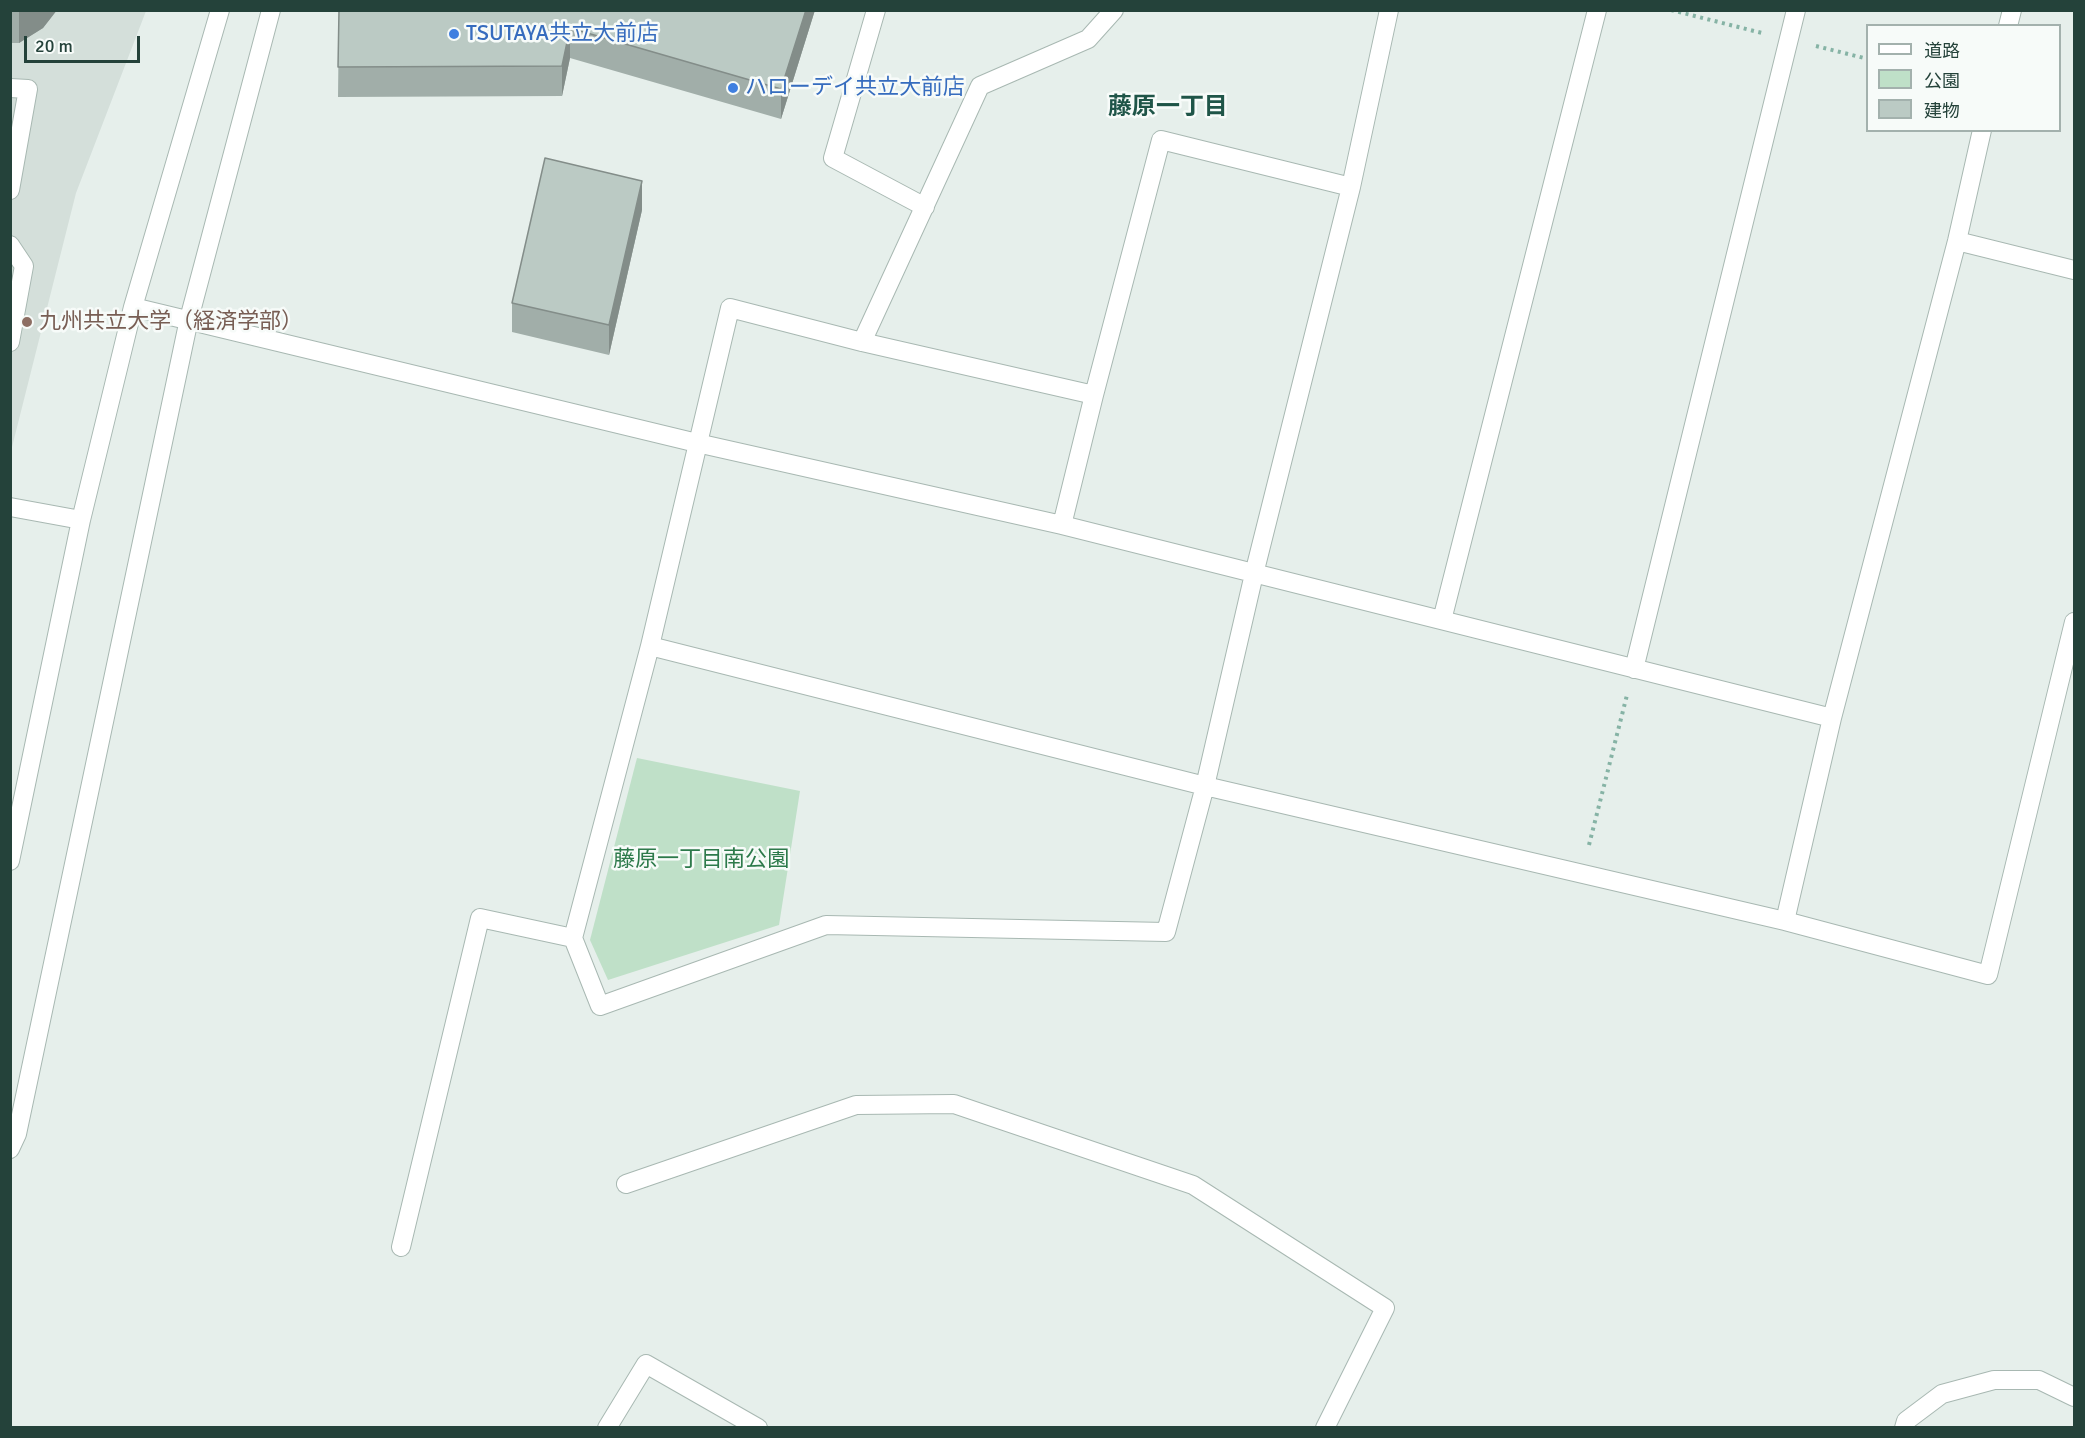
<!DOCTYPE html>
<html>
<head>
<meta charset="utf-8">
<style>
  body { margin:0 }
  #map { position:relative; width:2085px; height:1438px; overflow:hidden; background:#e6efeb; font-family:Signika,"Noto Sans JP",sans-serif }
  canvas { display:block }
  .frame { position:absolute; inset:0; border:12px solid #24423a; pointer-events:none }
  .legend { position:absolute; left:1866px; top:24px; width:195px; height:108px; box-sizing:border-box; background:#f7fbf9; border:2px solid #a3b1ad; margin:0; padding:8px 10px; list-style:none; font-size:18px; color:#24423a }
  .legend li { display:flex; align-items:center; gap:12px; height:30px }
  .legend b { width:30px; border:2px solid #a3b1ad }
  .scale { position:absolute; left:24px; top:36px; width:116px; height:27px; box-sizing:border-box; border:3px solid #24423a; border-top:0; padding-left:8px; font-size:18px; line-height:21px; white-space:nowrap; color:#24423a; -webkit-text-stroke:4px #f7fbf9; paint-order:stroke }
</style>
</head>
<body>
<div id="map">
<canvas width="2085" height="1438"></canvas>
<div class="frame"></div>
<ul class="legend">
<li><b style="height:8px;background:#fff"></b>道路</li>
<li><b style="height:16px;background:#bfe0c8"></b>公園</li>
<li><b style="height:16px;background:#bbcac4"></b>建物</li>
</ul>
<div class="scale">20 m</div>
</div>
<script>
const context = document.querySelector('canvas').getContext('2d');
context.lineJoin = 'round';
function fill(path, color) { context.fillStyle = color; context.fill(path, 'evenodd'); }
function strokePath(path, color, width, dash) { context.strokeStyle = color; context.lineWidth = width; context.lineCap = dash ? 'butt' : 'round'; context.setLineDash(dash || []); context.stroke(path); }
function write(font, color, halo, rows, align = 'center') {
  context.font = font + ' Signika,"Noto Sans JP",sans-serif'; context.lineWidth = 5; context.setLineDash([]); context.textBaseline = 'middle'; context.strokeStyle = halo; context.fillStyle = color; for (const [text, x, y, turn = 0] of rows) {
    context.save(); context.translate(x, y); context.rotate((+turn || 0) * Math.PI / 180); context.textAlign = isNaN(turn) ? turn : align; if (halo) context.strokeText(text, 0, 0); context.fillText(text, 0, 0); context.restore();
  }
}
const built = new Path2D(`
  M11,11H146L76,193L11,451Z`);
const green = new Path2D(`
  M637,758L800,791L779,925L608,980L590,940Z`);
const path = new Path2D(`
  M1671,10L1762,33
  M1816,46L1868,59
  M1589,845L1627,695`);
const minor = new Path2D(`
  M876,10L833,158L925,207
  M2008,26L2012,10
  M10,88L28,89L10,190
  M1957,241L2074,270
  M10,245L24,266L10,342
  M133,307L697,443L1062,525L1832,718
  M862,342L980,86L1088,39L1114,10
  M1094,395L862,342L730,308L650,646L1205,786L1785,921L1988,975L2074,622
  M10,507L81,520
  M1062,525L1094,395L1161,140L1351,187
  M1442,620L1597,10
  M650,646L573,938L600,1006L826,925L1166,932L1205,786L1254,574L1351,187L1389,10
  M1634,669L1796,10
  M10,861L81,520L133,307L220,10
  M1785,921L1832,718L1957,241L1982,130
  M10,1149L17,1134L189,319L271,10
  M626,1184L856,1105L954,1104L1193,1185L1385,1308L1325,1428
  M401,1247L480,918L573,938
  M607,1428L646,1364L758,1428
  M1904,1428L1906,1421L1942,1394L1994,1380H2039L2074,1397`);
const wall = new Path2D(`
  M10,10H57L43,28L19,43H10Z
  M339,10H815L781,119L570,58L562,96L338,97Z
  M642,210L609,355L512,332V303Z`);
const shadedWall = new Path2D(`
  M19,10H57L43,28L19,43Z
  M806,10H815L781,119V89Z
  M570,28V58L562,96V66Z
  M642,181V210L609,355V325Z`);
const building = new Path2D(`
  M339,10H806L781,89L570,28L562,66L338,67Z
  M545,158L642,181L609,325L512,303Z`);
const markers = [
  [454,34,6,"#3f7fe0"],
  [733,88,6,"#3f7fe0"],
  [27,322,6,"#8d6e63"]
];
const shopNames = [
  ["TSUTAYA共立大前店",466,34],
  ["ハローデイ共立大前店",745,88]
];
const educationNames = [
  ["九州共立大学（経済学部）",39,322]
];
const parkNames = [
  ["藤原一丁目南公園",701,860]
];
const neighbourhoodNames = [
  ["藤原一丁目",1168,108]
];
fill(built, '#d4dfda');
fill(green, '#bfe0c8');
strokePath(minor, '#a8b8b2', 20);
strokePath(path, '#86b3a5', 4, [3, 4.5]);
strokePath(minor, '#fff', 18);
fill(wall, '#a1aea9');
fill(shadedWall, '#838d89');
fill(building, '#bbcac4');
strokePath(building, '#838d89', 1.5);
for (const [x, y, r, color] of markers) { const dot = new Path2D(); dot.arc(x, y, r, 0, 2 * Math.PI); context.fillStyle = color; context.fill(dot); strokePath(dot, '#f7fbf9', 2); }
write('22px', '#366cbe', '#f7fbf9', shopNames, 'left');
write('22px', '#785e54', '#f7fbf9', educationNames, 'left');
write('22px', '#2d7a4b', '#f7fbf9', parkNames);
write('bold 24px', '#1f5548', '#f7fbf9', neighbourhoodNames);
</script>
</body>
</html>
